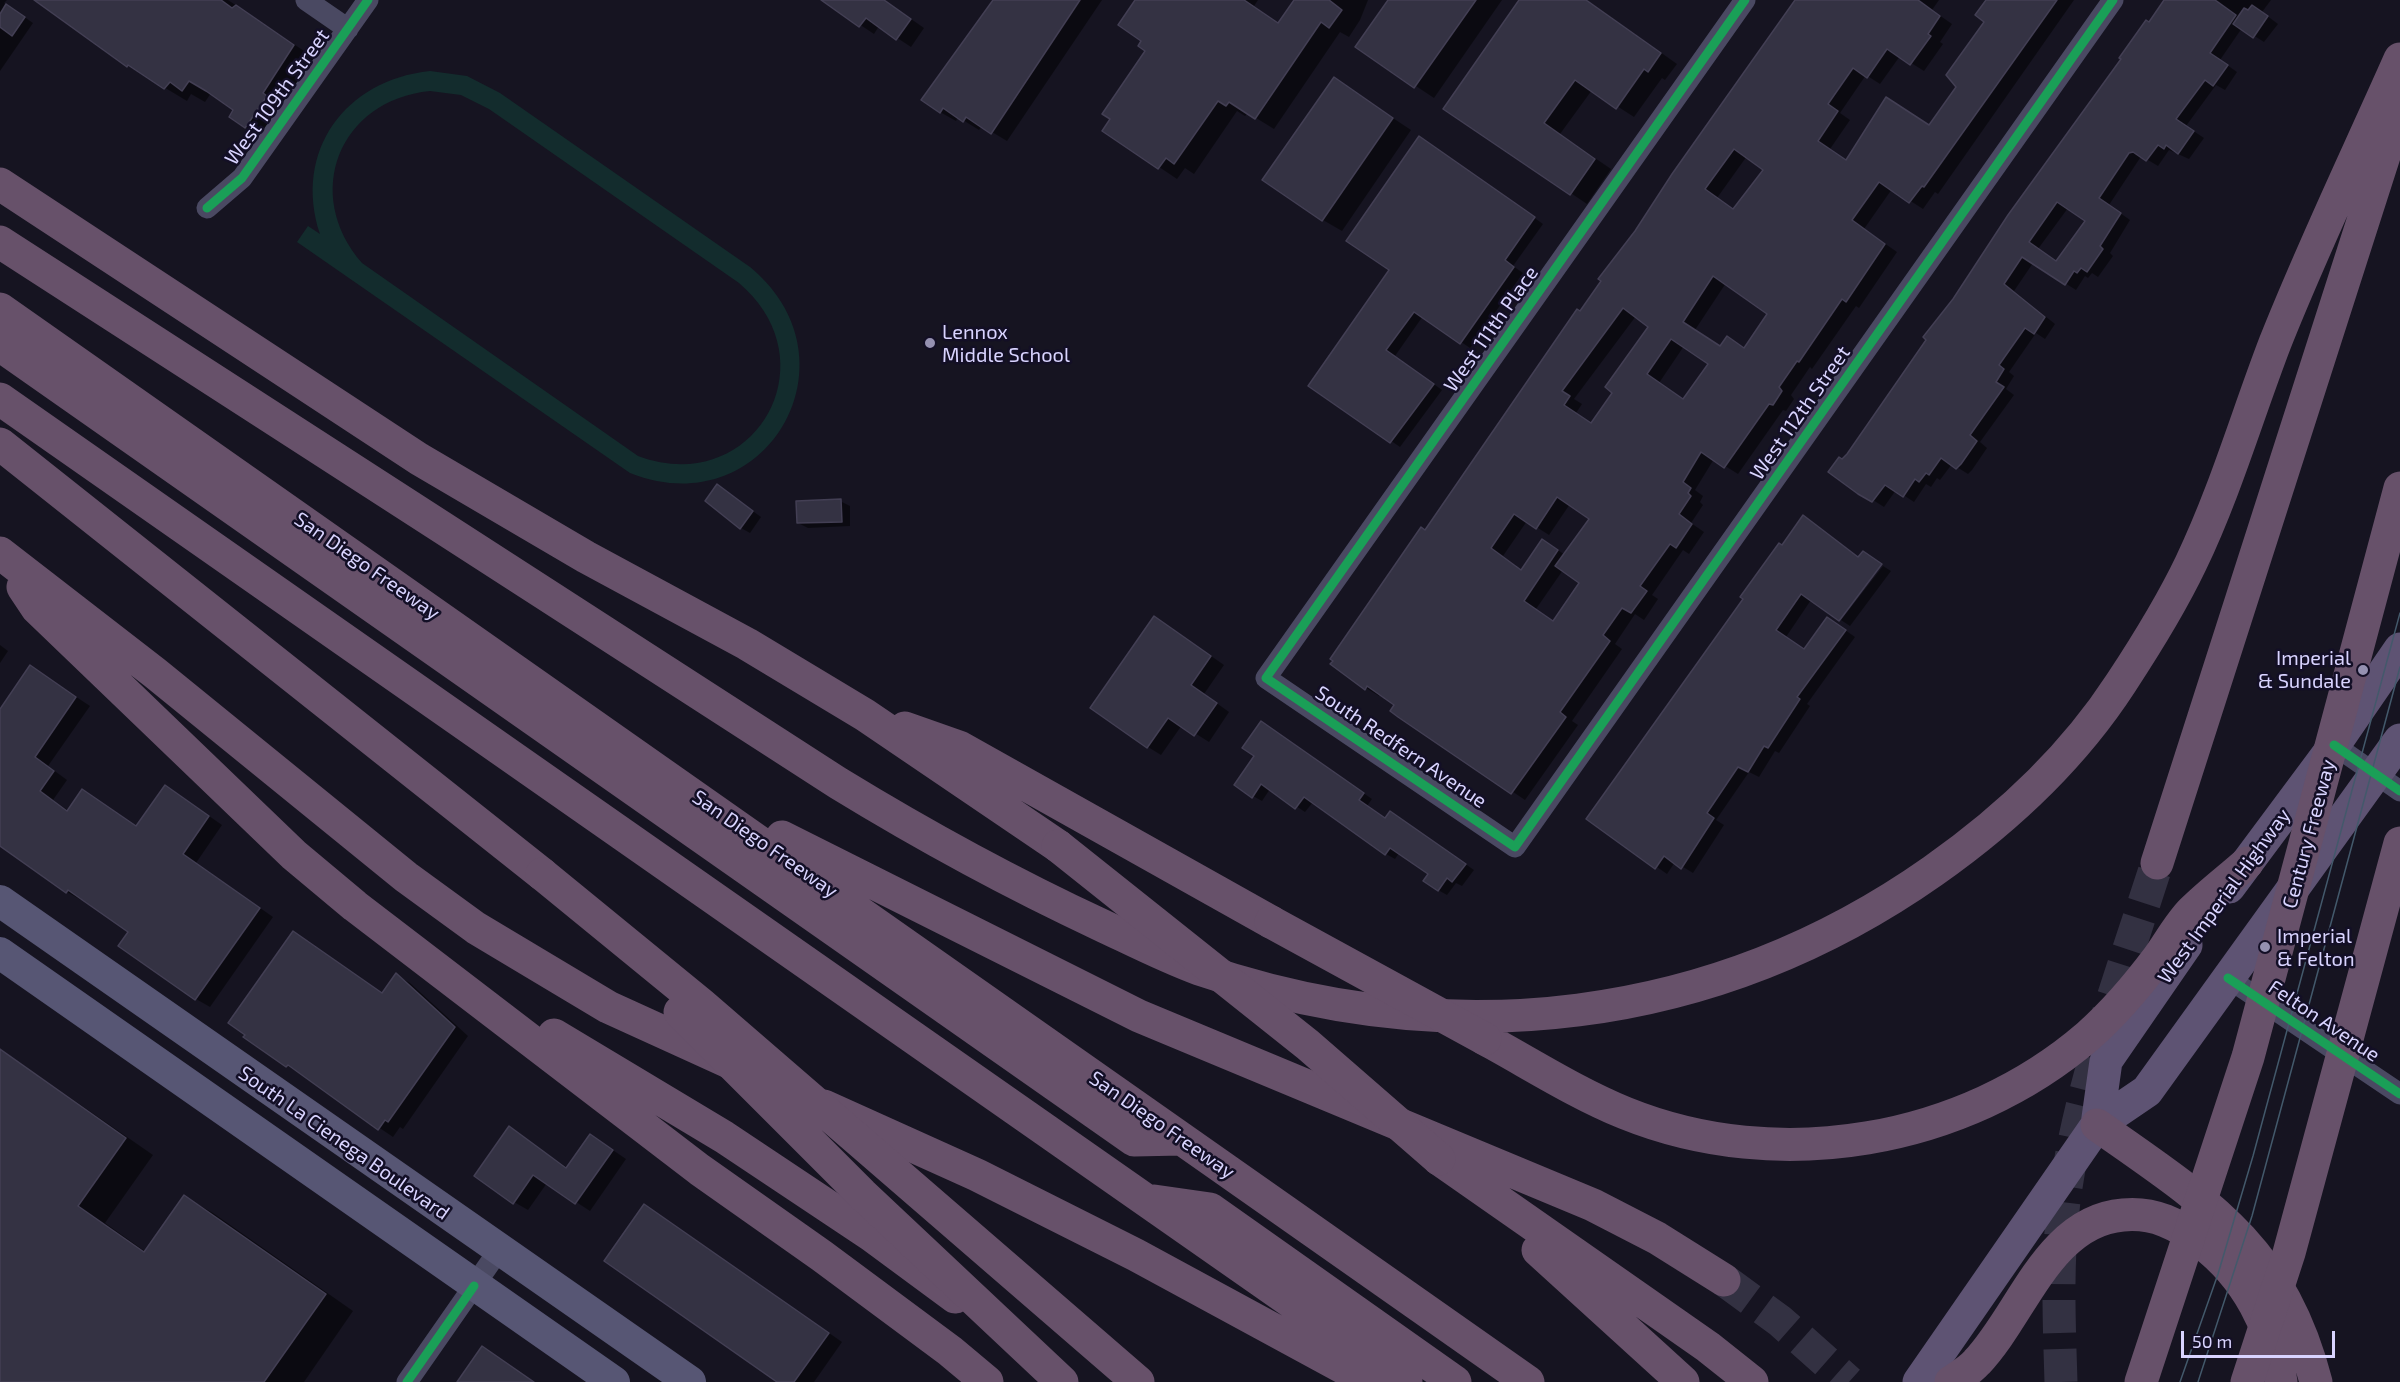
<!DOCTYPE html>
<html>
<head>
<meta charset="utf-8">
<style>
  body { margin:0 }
  #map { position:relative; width:2400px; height:1382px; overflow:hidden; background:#161421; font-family:"Exo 2",sans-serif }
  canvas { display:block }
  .scale { position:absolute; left:2181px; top:1331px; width:154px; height:27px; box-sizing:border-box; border:3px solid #d9d4ff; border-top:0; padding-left:8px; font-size:18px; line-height:21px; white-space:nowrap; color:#d9d4ff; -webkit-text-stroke:4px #130f26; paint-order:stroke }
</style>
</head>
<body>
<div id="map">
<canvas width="2400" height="1382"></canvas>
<div class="scale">50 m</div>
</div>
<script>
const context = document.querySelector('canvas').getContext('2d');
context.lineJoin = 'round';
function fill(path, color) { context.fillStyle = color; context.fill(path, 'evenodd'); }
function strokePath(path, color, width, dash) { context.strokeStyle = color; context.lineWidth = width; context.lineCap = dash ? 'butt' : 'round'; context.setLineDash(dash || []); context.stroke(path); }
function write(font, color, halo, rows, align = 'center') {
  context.font = font + ' "Exo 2",sans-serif'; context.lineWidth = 5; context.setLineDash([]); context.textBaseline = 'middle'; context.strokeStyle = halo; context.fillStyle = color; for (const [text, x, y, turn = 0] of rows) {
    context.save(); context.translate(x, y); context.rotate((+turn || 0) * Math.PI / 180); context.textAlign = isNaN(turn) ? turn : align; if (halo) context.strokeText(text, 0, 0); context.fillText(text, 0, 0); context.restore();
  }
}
const green = new Path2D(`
  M430,71L467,76L500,93L750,267C863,360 766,527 630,473L297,242L308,226L320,234C293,151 345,80 430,71ZM430,91L461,95L489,109L739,283C833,363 753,499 638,456L362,263C302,194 339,100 430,91Z`);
const shadow = new Path2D(`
  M0,0H7L4,3L33,23L0,71Z
  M47,0H228L316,59L268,139L246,127L236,110L211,93L205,102L191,94L187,101L127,65Z
  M823,0H884L924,28L911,47L879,26L874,34Z
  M993,0H1102L1007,141L982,126L979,130L958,117L956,121L940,112Z
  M1137,0H1258L1254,6L1279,24L1296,0H1368L1360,20L1349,37L1340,32L1274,129L1248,113L1245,116L1237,111L1194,174L1185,168L1177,179L1104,130L1147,51L1143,40Z
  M1389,0H1502L1434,98L1357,47Z
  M1521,0H1587L1677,64L1665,80L1662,78L1634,117L1592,90L1560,134L1611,169L1587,204L1445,108Z
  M1796,0H1939L1932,10L1952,24L1940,42L1943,44L1924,71L1900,56L1880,84L1866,75L1840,113L1850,120L1830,149L1847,161L1930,127L1958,87L1987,22L1988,0H2074L1938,194L1935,192L1923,209L1892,189L1864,229L1897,252L1859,308L1856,306L1812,369L1810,367L1791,395L1794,399L1786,411L1783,410L1738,474L1714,459L1695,490L1703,496L1700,502L1703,505L1691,523L1704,532L1689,554L1683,550L1652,595L1658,599L1644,620L1635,614L1615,644L1622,649L1572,721L1578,725L1525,800L1392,710L1396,705L1380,694L1379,696L1366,688L1332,664L1581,313ZM1747,156L1765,169L1734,210L1717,198ZM1726,283L1769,314L1745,348L1727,338L1721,347L1695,330ZM1636,316L1650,326L1615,392L1592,424L1576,413L1582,404L1574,399ZM1684,346L1710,364L1684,400L1659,383ZM1570,504L1591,519L1565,555L1555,548L1523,571L1503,556L1527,521L1549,535ZM1563,570L1581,583L1554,622L1536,609Z
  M2167,0H2271L2262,12L2278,24L2264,42L2242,28L2220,60L2237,72L2225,90L2216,85L2186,126L2204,138L2189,159L2169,150L2158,166L2143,157L2140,158L2109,205L2130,220L2110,253L2113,256L2098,277L2092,273L2088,278L2085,276L2076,290L2033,263L2014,291L2055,324L2045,339L2036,333L2009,372L2014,376L2006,389L2014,395L1980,442L1987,448L1972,470L1968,474L1952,464L1940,480L1937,478L1931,487L1926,484L1914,502L1896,490L1884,507L1873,500L1843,461ZM2068,208L2087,221L2057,262L2038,249Z
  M1334,79L1411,130L1342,231L1323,220Z
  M1429,143L1543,224L1513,266L1523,273L1470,348L1423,316L1395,356L1442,390L1400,447L1310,385L1391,270Z
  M718,486L761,517L750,533L741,528Z
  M840,501L850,506V526L808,528L798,523Z
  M1804,517L1860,558L1811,600L1786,637L1805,650L1838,625L1855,637L1807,704L1810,706L1779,753L1775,751L1759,777L1749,772L1716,820L1724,825L1693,873L1675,862L1667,874L1588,819Z
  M1883,566L1891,571L1850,626L1841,620Z
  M1168,626L1224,665L1204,694L1229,712L1209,742L1182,725L1161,755L1148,747Z
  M0,645L8,651L0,663Z
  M31,667L90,706L48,766L67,780L53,800L69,811L83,791L137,827L179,795L222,825L196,863L273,917L210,1007L196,999L130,932L82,898L81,900L67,892L0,844V711Z
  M1270,729L1372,799L1367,806L1386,819L1399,818L1474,870L1462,886L1456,883L1447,895L1438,890L1430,874L1399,853L1395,859L1386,854L1313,802L1305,812L1270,789L1262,801L1253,796L1256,755Z
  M307,941L383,994L396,975L410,983L468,1036L403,1129L400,1127L393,1137L245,1037Z
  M0,1049L153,1155L105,1223L146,1252L185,1197L213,1213L353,1311L304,1382H0Z
  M509,1128L568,1168L604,1144L626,1159L590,1211L547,1183L528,1210L514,1202Z
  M658,1214L842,1342L814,1382H780Z`);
const building = new Path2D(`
  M34,0H221L232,8L236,5L294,45L263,93L267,96L245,128L229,117L233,110L206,91L189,81L182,91L170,82L164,89L128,65L127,67Z
  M821,0H884L911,19L896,40L866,18L859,27Z
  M993,0H1080L991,134L966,117L963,122L943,108L940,113L921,100Z
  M1135,0H1244L1278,23L1294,0H1329L1342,10L1329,28L1321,22L1255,119L1229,102L1226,106L1218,101L1174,164L1166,158L1158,169L1102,131L1110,119L1102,114L1145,51L1138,46L1141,41L1118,25Z
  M1388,0H1476L1414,88L1355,47Z
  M1519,0H1586L1661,53L1648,72L1644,69L1616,109L1575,80L1544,123L1595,159L1570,195L1443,109Z
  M1795,0H1918L1940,16L1928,34L1931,36L1910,65L1887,49L1867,78L1853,68L1828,104L1838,111L1818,141L1846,160L1886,97L1929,125L1956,87L1946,75L1984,22L1975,15L1986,0H2057L1924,187L1922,186L1909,203L1879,182L1852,220L1885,244L1846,302L1842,299L1799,362L1797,361L1779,387L1782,391L1773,405L1769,404L1724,468L1701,452L1683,482L1691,488L1688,493L1691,496L1679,514L1692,524L1676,548L1670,544L1640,586L1647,591L1631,613L1622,608L1603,635L1610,641L1560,712L1566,717L1511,794L1398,717L1390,711L1394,705L1367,686L1365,690L1330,664L1333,661L1330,659L1421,527L1425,530L1577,309L1580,311L1601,281L1598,279L1635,231L1672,174ZM1734,149L1763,170L1733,209L1705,189ZM1713,276L1767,314L1744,348L1727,336L1720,346L1683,322ZM1623,308L1648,327L1605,387L1612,393L1591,423L1564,405L1570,396L1562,391ZM1671,339L1708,364L1683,399L1647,374ZM1557,497L1589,519L1555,566L1579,583L1553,621L1524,601L1558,550L1542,539L1521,570L1491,548L1514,514L1536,529Z
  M2164,0H2215L2236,15L2210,53L2228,65L2213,86L2205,80L2176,119L2194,131L2178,154L2166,145L2164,149L2158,145L2146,161L2133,152L2129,153L2099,198L2121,213L2100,246L2103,249L2087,272L2081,268L2077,273L2074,271L2065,285L2022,257L2004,284L2045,317L2034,334L2025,328L1999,365L2004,369L1996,382L2004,387L1970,435L1977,441L1961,464L1956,469L1941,458L1929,475L1926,473L1919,482L1915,479L1903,497L1885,485L1872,502L1858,494L1828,472L1839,457L1842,459L1847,454L1926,340L1923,337L1953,299L2008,215L2121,59L2119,58L2146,20L2149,22ZM2057,202L2085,221L2056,261L2029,242Z
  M6,4L25,17L12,36L0,27V14Z
  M2252,5L2268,16L2253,38L2233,24L2244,8L2248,10Z
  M1334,77L1393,118L1322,221L1262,180Z
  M1419,136L1535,217L1505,260L1514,267L1460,344L1414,312L1386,350L1434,384L1390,443L1308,386L1389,270L1346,241Z
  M717,484L753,511L740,529L705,501Z
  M841,499L842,522L797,523L796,501Z
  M1803,515L1858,557L1863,551L1882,564L1839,621L1801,594L1776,630L1804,649L1827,617L1846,630L1797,697L1800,699L1768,748L1764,746L1748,772L1738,767L1707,813L1714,818L1681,869L1664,856L1655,869L1586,819L1743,599L1740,597L1779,543L1782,545Z
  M1154,616L1211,656L1191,685L1217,703L1194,736L1168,718L1147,748L1090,708Z
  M30,665L76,697L35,757L54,771L40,791L67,811L82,789L136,826L165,785L209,816L183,854L260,908L195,1000L118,946L128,932L68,890L66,893L0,846V709Z
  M1261,721L1364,793L1359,800L1385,818L1390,811L1466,864L1452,882L1447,878L1438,891L1423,881L1428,874L1390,848L1385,855L1304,797L1295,809L1261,784L1252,798L1234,785L1254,756L1242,748Z
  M293,931L382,993L396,973L455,1027L388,1122L385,1120L378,1130L288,1065L286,1067L243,1037L245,1035L228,1023Z
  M0,1049L126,1138L78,1206L144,1252L184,1195L326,1294L264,1382H0Z
  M509,1126L566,1168L590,1134L613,1150L575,1204L533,1175L513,1204L474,1176Z
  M644,1204L829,1333L794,1382H777L604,1261Z
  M482,1346L534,1382H457Z`);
const motorwayTunnel = new Path2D(`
  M1724,1280L1780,1321L1849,1382
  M2061,1382C2059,1317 2056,1251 2066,1187C2083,1076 2123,970 2157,863`);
const minor = new Path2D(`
  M306,0L348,29
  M1745,0L1266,678L1515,847L2113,0
  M207,208L242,178L368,0
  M2334,745L2400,791
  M2228,978L2400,1094
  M407,1382L499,1250`);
const secondary = new Path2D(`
  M0,901L690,1382
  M0,953L614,1382`);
const primary = new Path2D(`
  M2229,887L2328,754L2400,649
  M2097,1125L2106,1061L2186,945
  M1919,1382L2097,1125L2147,1091L2400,740`);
const motorway = new Path2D(`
  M0,184L419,459L586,557L747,644L865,715L1058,846
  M0,242L838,783C923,835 1011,883 1101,925C1133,940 1166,957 1199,969C1451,1055 1714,1025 1933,871C2004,821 2073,757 2121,683C2146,645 2171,605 2191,563C2225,492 2247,416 2275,343C2313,247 2358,154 2400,59
  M0,309L1528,1382
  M0,345L1134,1140L1181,1139
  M0,399L1406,1382
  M0,444L542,874
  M0,553L155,673L406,877L476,928L608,1007L731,1063
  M23,587L37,608L294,855L355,906L700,1170L822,1256L950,1351L987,1382
  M905,728L959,747L1271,922
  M782,837L1139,1016L1593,1205L1657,1238L1724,1280
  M2157,863L2399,109
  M554,1035L724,1137L871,1235L955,1297
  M1485,1039C1531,1064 1576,1093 1625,1113C1778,1175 1964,1143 2088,1036C2114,1013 2137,986 2158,958C2169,943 2179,924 2192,911C2209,894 2229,879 2247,863
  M824,1106L977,1175L1136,1255L1370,1382
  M2097,1125C2205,1201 2281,1246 2316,1382
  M1439,1159L1708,1347L1752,1382
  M1154,1201L1210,1209L1455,1382
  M1538,1250L1683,1382
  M1951,1382C1960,1376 1970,1370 1977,1362C2022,1315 2048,1221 2123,1215C2154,1212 2178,1224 2202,1243C2246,1276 2273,1328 2281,1382`);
const tram = new Path2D(`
  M2180,1382L2218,1274L2253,1156L2400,613
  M2198,1382L2252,1216L2400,667`);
const motorwayBridge = new Path2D(`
  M1058,846L1308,1045L1439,1159
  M542,874L701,1004L1138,1382
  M1271,922L1485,1039
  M680,1012L862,1194L1062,1382
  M2141,1382L2248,1057L2400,488
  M2247,1382L2289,1253L2400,843`);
const cycleway = new Path2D(`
  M1745,0L1266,678L1515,847L2113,0
  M207,208L242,178L368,0
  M2334,745L2400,791
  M2228,978L2400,1094
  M407,1382L474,1286`);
const markers = [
  [930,343,6,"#9591b1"],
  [2363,670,6,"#9591b1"],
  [2265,947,6,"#9591b1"]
];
const streetNames = [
  ["West 109th Street",277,97,-54],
  ["West 111th Place",1491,329,-55],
  ["West 112th Street",1800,413,-55],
  ["San Diego Freeway",367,566,35],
  ["South Redfern Avenue",1401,747,34],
  ["Century Freeway",2309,834,-75],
  ["San Diego Freeway",765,844,35],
  ["West Imperial Highway",2224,896,-54],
  ["Felton Avenue",2324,1021,34],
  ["San Diego Freeway",1162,1125,35],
  ["South La Cienega Boulevard",344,1143,35]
];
const poiNames = [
  ["Lennox",942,332],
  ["Middle School",942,355],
  ["Imperial",2351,658,"right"],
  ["& Sundale",2351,681,"right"],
  ["Imperial",2277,936],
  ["& Felton",2277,959]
];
fill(green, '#132c2d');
fill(shadow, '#0007');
fill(building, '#343243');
strokePath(building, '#433f54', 1.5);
strokePath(motorwayTunnel, '#333142', 33, [33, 16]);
strokePath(minor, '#4a4962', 21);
strokePath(secondary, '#575674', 32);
strokePath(primary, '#5e5373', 33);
strokePath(motorway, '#67516a', 33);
strokePath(tram, '#43596b', 1.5);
strokePath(motorwayBridge, '#67516a', 33);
strokePath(cycleway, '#1a9f57', 9);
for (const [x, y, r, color] of markers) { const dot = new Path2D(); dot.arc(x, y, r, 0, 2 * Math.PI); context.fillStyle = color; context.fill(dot); strokePath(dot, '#130f26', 2); }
write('20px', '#d9d4ff', '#130f26', streetNames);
write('20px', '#d9d4ff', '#130f26', poiNames, 'left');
</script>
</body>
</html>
